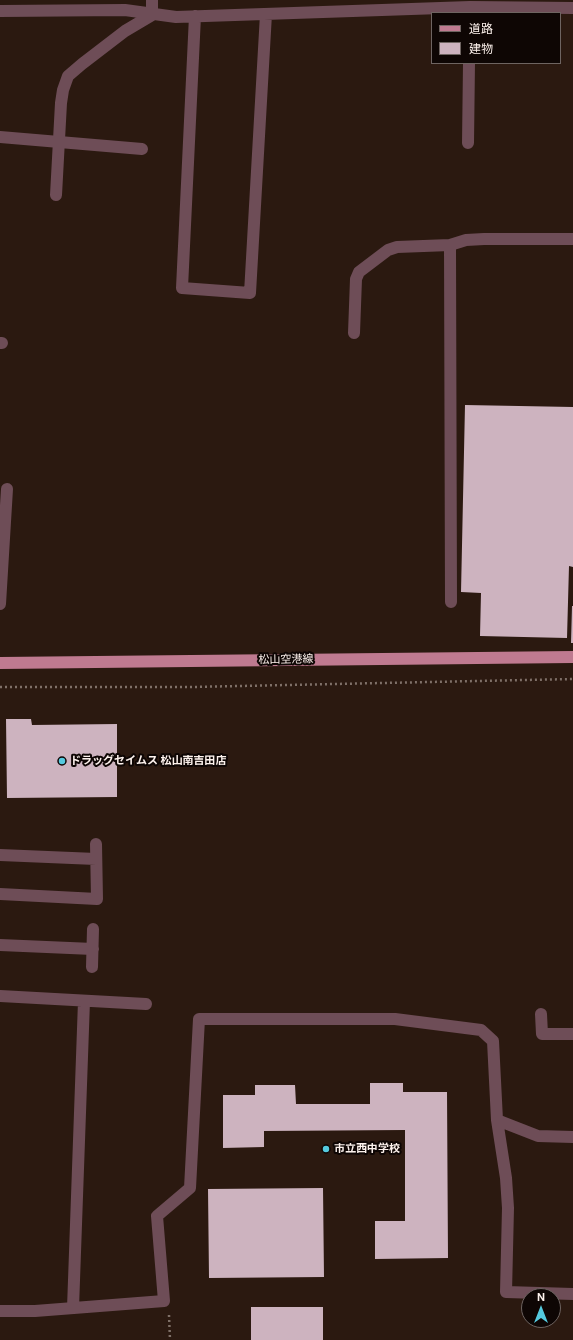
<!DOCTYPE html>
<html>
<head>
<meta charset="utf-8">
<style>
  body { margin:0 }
  #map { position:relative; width:573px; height:1340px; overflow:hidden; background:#2b1910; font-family:"DM Sans","Noto Sans JP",sans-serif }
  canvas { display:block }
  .legend { position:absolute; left:431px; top:12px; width:130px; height:52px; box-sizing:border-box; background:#0e0604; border:1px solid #6e6461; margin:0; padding:5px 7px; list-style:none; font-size:12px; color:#fdf2ed }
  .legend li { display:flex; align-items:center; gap:8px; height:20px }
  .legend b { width:20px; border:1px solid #6e6461 }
  .north { position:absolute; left:521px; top:1288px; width:40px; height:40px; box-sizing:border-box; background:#0e0604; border:1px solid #6e6461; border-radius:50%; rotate:0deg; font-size:11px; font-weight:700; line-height:16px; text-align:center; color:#fdf2ed }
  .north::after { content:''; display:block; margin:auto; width:14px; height:18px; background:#55cadf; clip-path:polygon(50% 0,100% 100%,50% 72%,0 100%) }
</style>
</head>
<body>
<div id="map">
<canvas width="573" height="1340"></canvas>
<ul class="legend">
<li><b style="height:5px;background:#bf7a90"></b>道路</li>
<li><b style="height:11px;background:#cdb3bf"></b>建物</li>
</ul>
<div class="north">N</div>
</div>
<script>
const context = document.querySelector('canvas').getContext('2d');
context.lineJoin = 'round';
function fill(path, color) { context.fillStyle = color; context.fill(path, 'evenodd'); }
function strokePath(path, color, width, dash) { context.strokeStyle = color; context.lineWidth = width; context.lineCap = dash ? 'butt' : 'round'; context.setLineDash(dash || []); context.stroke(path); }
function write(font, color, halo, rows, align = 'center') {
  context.font = font + ' "DM Sans","Noto Sans JP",sans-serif'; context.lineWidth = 4; context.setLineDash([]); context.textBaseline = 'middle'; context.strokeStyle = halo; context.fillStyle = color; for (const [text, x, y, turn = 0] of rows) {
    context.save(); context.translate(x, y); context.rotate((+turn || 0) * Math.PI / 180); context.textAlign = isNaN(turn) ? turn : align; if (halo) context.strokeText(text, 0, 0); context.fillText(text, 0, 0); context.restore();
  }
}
const building = new Path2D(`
  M465,405L573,407V567L569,566L567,638L480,636L481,593L461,592Z
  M572,606H573V643H571Z
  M6,719H31L32,725L117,724V797L7,798Z
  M370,1083H403V1092H447L448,1258L375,1259V1221H405V1130L264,1131V1147L223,1148V1095H255V1085H295L296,1104H370Z
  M323,1188L324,1277L209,1278L208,1189Z
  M251,1307H323V1340H251Z`);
const path = new Path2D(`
  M0,687H192L573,679
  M169,1315L170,1340`);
const street = new Path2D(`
  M152,0V15
  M0,11L125,10L176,17L470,7L573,8
  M195,16L182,288L250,293L266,14
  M0,137L142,149
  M468,143L469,63
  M56,195L61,103L63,90L68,76L82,64L125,31L152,15
  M450,245L451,602
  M354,333L356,279L359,272L388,250L397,247L450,245L466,240L484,239H573
  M0,343H2
  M0,604L7,489
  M0,855L96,859
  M0,894L97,899L96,844
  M0,945L93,949
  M92,967L93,929
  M0,996L146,1004
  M541,1014L542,1034H573
  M497,1120L506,1178L508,1208L506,1292L573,1294
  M73,1308L84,1001
  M0,1311H35L164,1301L157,1216L190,1188L199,1019H395L481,1030L493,1041L497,1120L538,1136L573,1137`);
const primary = new Path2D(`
  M0,663L573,657`);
const markers = [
  [62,761,4,"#55cadf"],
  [326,1149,4,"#55cadf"]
];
const streetNames = [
  ["松山空港線",286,660,-1]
];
const poiNames = [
  ["ドラッグセイムス 松山南吉田店",70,761],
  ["市立西中学校",334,1149]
];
fill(building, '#cdb3bf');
strokePath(path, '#7f7068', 2.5, [2, 3]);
strokePath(street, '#6e4d57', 12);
strokePath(primary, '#bf7a90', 12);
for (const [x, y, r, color] of markers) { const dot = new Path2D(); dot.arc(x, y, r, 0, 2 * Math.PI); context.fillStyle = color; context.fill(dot); strokePath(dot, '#0e0604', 1.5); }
write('11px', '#fdf2ed', '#0e0604', streetNames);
write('bold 11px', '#fdf2ed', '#0e0604', poiNames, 'left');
</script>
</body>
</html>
